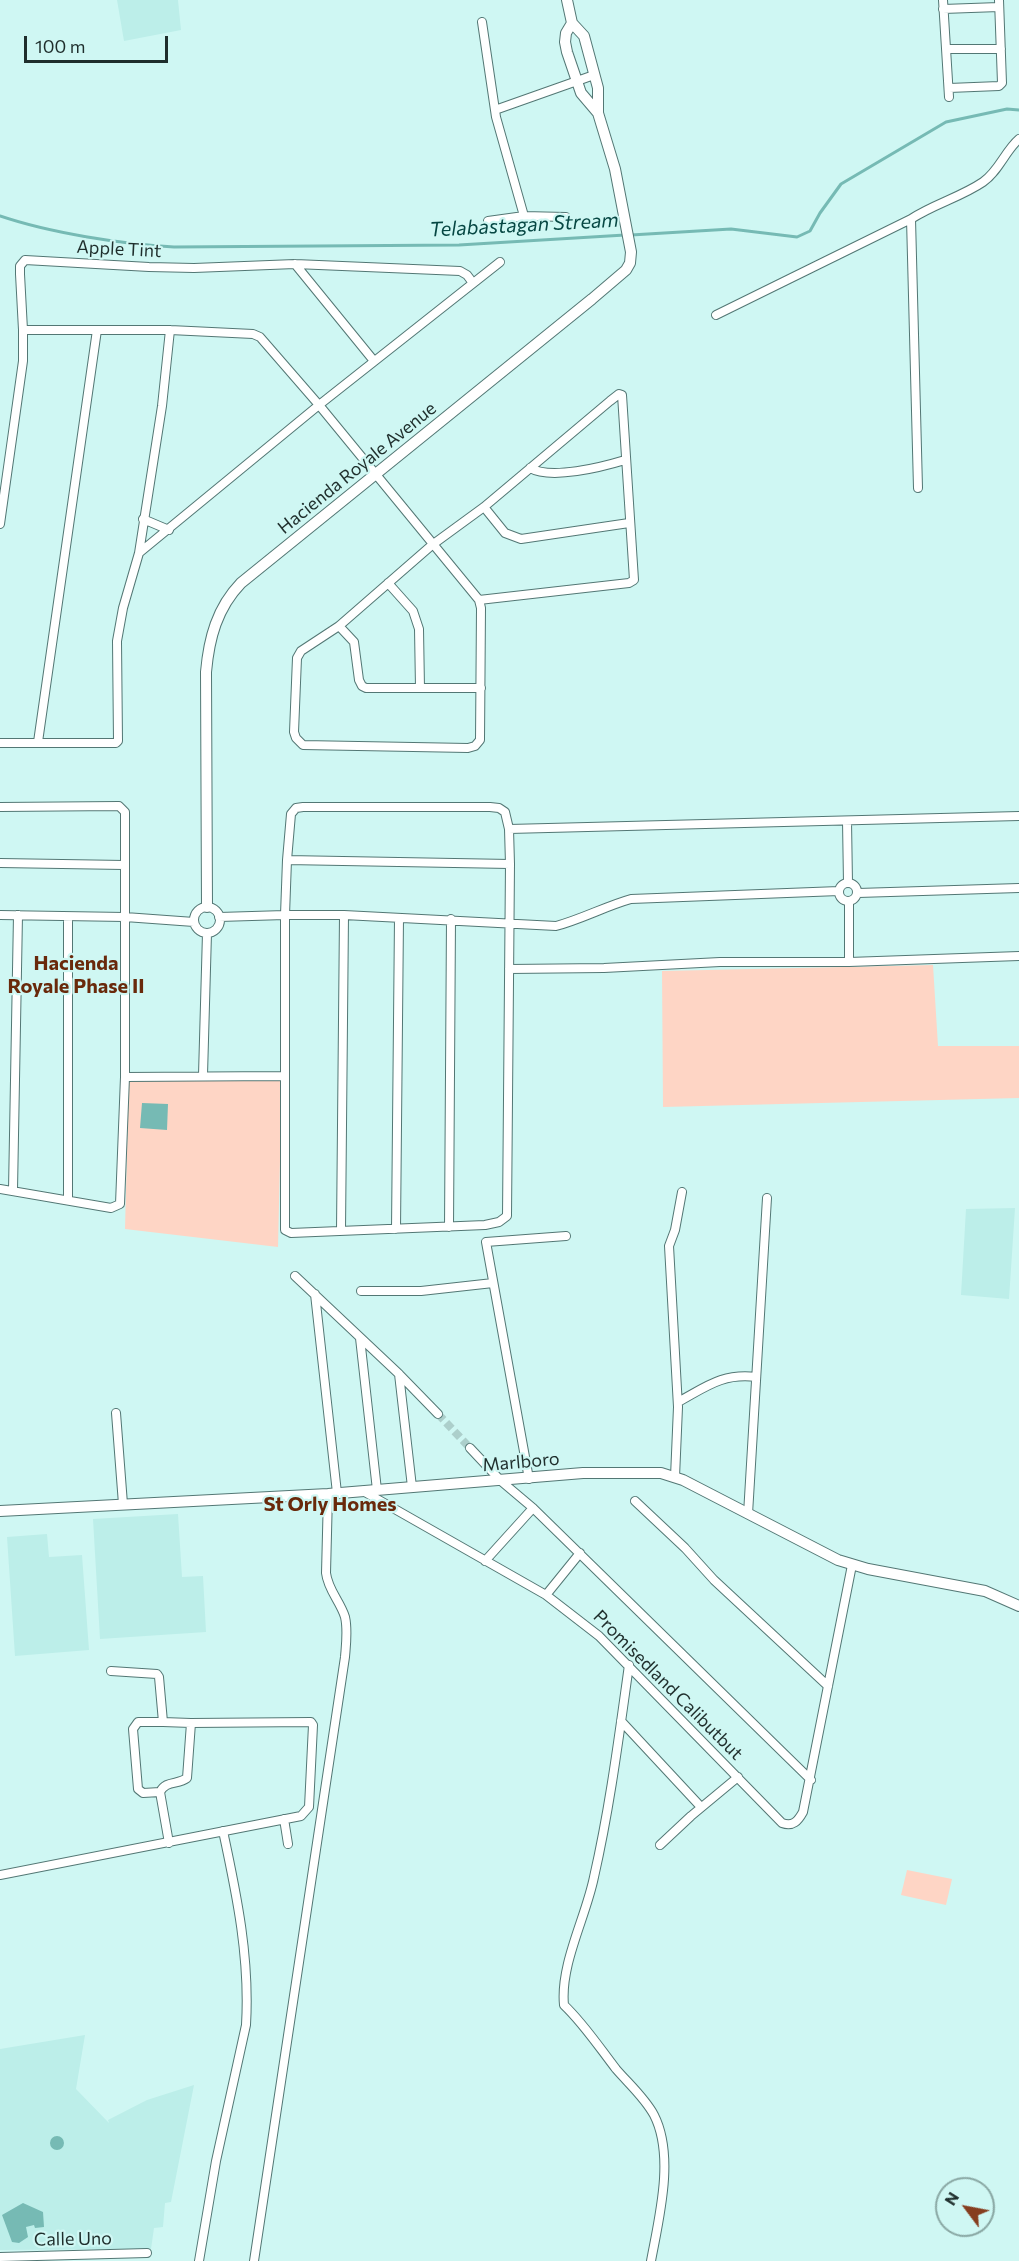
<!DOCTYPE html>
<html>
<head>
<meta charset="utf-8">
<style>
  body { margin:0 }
  #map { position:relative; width:1019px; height:2261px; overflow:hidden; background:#cff7f3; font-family:Commissioner,sans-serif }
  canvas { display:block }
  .north { position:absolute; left:935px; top:2177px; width:60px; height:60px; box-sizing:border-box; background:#cff7f3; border:2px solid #89a7a3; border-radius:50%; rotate:302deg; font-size:16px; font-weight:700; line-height:24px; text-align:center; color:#1f2e2c }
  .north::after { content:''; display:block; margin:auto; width:21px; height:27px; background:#863e1f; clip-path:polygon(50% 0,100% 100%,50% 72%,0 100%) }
  .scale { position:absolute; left:24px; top:36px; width:144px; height:27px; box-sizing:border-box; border:3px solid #1f2e2c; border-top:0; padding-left:8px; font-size:18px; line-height:21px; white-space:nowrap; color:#1f2e2c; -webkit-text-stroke:4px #cff7f3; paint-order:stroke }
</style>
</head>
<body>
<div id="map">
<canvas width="1019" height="2261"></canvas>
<div class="north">N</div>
<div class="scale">100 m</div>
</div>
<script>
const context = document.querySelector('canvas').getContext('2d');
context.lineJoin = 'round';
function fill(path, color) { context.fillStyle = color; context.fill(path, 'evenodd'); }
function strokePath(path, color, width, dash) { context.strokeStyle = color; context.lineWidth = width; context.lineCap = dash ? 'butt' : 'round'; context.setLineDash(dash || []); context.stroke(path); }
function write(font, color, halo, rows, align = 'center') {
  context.font = font + ' Commissioner,sans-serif'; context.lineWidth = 4.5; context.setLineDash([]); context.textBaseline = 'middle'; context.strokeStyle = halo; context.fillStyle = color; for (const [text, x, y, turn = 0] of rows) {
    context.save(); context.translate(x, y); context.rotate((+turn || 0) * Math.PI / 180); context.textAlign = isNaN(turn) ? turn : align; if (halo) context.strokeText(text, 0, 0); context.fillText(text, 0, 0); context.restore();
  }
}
const built = new Path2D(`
  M117,0H178L181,30L124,41Z
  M1015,1208L1009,1299L961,1295L966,1209Z
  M178,1514L182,1577L203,1576L206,1632L100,1639L93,1519Z
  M47,1534L49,1557L82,1555L89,1650L15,1656L7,1537Z
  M85,2035L76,2089L109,2123L108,2120L147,2100L194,2085L171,2202L165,2203L163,2227L154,2228L151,2249L0,2250V2049Z`);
const green = new Path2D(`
  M933,965L938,1046H1019V1098L663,1107L662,971Z
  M129,1074L282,1075L278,1247L125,1229Z
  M907,1870L952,1879L946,1905L901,1895Z`);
const water = new Path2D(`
  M142,1103L168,1104L167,1130L140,1128Z
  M50 2143a7 7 0 1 1 14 0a7 7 0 1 1-14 0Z
  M23,2203L43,2212L44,2227L35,2228L34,2225L26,2227L28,2237L19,2243L12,2242L2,2215Z`);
const stream = new Path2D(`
  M0,216C50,233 121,244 174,247L459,245L625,235
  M631,235L731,229L797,237L810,231L820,213L841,184L946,122L1007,109L1019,110`);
const minorTunnel = new Path2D(`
  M438,1414L470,1448`);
const minor = new Path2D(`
  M943,0L949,97
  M943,9L999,7
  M482,22L496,117L524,216
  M946,49H1001
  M949,88L999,86L1002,83L999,0
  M495,110L594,75
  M488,221L524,216L566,217
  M295,264L374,361
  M716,315L911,219
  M23,330H170L253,334L260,337L319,405L479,600L481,608L480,740L475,746L468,748L303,745L296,738L294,732L297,658L301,651L339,626L432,545L484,507L610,401L619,394L622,395L634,580L629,583L479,600
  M530,468C551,480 602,467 625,460
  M918,488L911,219C934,204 961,197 983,182C999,171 1005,151 1019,139
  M484,507L505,533L521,539L629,523
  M143,519L169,530
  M0,524L23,361V330L20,274V266L25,260L149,267L194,268L295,264L460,271L467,275L473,283
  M139,553L162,406L170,330
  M388,583L413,611L419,629L420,688
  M339,626L354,642L359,680L362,686L366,688H481
  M38,742L97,330
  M0,743H116L118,741L117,641L123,608L139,553L319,405L500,262
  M0,807L119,806L125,812V1077L120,1204L111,1208L0,1189
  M303,807H490L499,808L505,812L509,829L510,864L507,1216L499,1222L485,1225L291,1233L285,1230V915L287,860L291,814L296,808Z
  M847,821L848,883
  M509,829L1019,816
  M287,860L510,864
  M0,863L124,865
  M839 892a9 9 0 1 1 18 0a9 9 0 1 1-18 0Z
  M858,893L1019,888
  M194 920a13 13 0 1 1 26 0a13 13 0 1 1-26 0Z
  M0,915L125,917L194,922
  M219,917L285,915H344L556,926C582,919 606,906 631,899L839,891
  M849,962V902
  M509,969L604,968L720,962H849L1019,956
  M203,1075L207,933
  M125,1077L283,1076
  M13,1190L18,915
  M68,1200V918
  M449,1227L451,919
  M396,1229L399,918
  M341,1230L344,915
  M295,1276L399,1374L438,1414
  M361,1291H421L493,1283
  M315,1294L337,1493
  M360,1338L377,1490
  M399,1374L412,1487
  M678,1402C706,1387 722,1373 756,1377
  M116,1413L123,1504
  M470,1448L501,1481L533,1508L811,1780
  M675,1477L678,1407L669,1246L675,1230L682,1192
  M529,1479L486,1242L566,1236
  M363,1491L546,1595L599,1636L782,1823C793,1827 798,1821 803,1812L852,1565
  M635,1501L685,1548L714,1580L828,1686
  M748,1514L767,1198
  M485,1561L533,1508
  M546,1595L580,1553
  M629,1665C619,1736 610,1807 594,1877C586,1917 560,1964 564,2005C584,2024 599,2047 616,2069C629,2084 645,2098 654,2115C675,2156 659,2218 651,2261
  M111,1671L157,1674L159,1677L163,1722L191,1723L187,1778C178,1785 166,1780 160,1792L169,1843
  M621,1721L701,1807
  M160,1792L143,1793L138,1789L133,1729L138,1722H163
  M284,1819L288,1844
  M660,1845L691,1816L738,1777
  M0,1875L301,1816L309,1807L313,1725L311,1722L191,1723
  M0,2257L147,2253
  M199,2261L216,2161L246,2025C250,1959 237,1896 223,1831
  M254,2261L345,1657C346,1644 348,1630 345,1617C340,1601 328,1590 326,1573L328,1494`);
const tertiary = new Path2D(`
  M572,23L566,33L565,42L567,52L581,93L598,113
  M207,907L206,672C209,638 217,608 241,583L592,299L626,270L630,263L631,252L615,169L598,113V88L584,36L572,23L567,0
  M0,1511L328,1494L583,1473H661L683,1480L838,1560L868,1569L985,1591L1019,1606`);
const streetNames = [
  ["Apple Tint",119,249,3],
  ["Hacienda Royale Avenue",357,468,-39],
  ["Marlboro",521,1462,-5],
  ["Promisedland Calibutbut",668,1685,45],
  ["Calle Uno",73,2239,-1]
];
const waterNames = [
  ["Telabastagan Stream",524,225,-3]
];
const neighbourhoodNames = [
  ["Hacienda",76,963],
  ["Royale Phase II",76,986],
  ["St Orly Homes",330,1504]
];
fill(built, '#bceee9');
fill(green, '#fed5c5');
fill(water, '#76bab4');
strokePath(stream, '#76bab4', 3);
strokePath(minorTunnel, '#accfcb', 8, [8, 4]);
strokePath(minor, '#537774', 10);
strokePath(tertiary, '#537774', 12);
strokePath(minor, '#fff', 8);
strokePath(tertiary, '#fff', 10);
write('18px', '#1f2e2c', '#cff7f3', streetNames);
write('italic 20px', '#064743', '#cff7f3', waterNames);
write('bold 20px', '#69290b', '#cff7f3', neighbourhoodNames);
</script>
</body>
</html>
